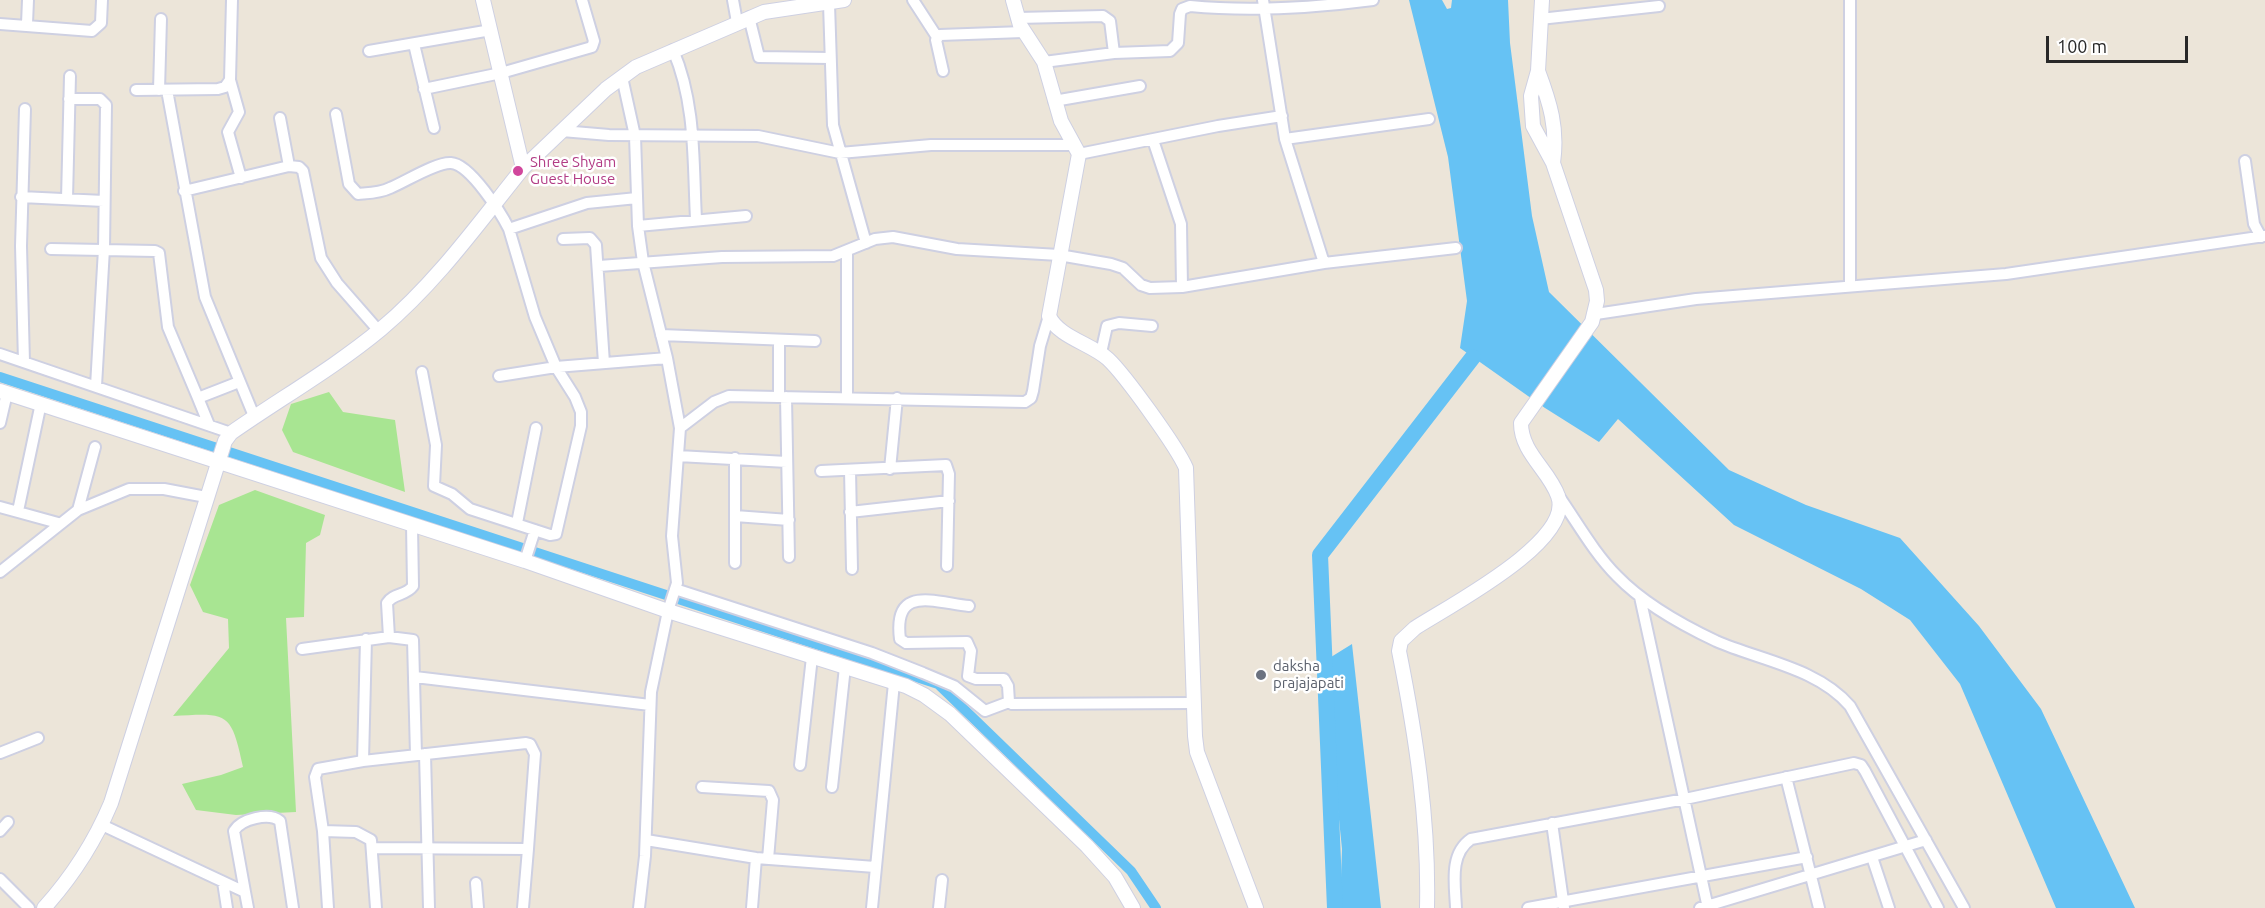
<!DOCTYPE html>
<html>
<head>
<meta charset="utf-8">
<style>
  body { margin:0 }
  #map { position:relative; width:2265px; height:908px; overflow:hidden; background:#ece5d9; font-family:Ubuntu,sans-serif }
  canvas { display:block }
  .scale { position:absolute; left:2046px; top:36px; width:142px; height:27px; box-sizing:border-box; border:3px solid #282828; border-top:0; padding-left:8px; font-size:18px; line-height:21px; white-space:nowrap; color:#282828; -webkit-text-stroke:4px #fff; paint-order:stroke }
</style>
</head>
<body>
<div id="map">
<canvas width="2265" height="908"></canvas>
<div class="scale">100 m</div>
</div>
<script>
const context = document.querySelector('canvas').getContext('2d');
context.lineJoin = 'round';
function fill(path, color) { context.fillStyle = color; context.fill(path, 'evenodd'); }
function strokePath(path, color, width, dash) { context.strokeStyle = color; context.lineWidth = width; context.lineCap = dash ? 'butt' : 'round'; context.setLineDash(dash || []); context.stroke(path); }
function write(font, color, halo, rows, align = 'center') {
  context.font = font + ' Ubuntu,sans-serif'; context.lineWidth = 5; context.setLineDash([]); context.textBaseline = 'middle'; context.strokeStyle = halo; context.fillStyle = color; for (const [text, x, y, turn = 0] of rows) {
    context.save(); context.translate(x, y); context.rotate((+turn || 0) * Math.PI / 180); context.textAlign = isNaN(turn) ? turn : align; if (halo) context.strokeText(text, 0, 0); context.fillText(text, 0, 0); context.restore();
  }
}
const green = new Path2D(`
  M329,392L343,412L395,420L405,492L293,452L282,430L291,404Z
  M255,490L325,515L320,535L306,543L304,617L286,618L296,812L236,815L196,810L182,784L221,775L243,767C231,711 228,713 173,716L229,648L228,619L203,612L190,585L219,505Z`);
const water = new Path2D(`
  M1409,0H1442L1447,9L1451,8L1452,0H1508L1510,43L1532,216L1549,292L1729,470L1806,505L1900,538L1979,626L2041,709L2135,908H2056L1960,684L1910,620L1861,589L1734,525L1618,419L1599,442L1545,408L1460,348L1467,301L1448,157Z
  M1352,644L1381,908H1340L1342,849L1323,662Z`);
const canal = new Path2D(`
  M0,377L938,684L1131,871L1156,908`);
const river = new Path2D(`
  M1335,908L1320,555L1473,357`);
const minor = new Path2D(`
  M733,0L737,22
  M913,0L937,37
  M1263,0L1285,139L1324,263
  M829,4L833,125L866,243
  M749,17L759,57L830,58
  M1017,18L1103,16L1110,21L1114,53
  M1540,19L1659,6
  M0,24L92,31L101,23L102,0
  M27,24L28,0
  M414,44L434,128
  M673,50C696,103 693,162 696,219
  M369,51L491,30
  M1044,62L1114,53L1170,51L1178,43L1180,14L1182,9L1190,6C1252,12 1312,8 1373,0
  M943,71L936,40L940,35L1023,32
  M622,77L635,136L638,226
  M230,80L239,112L228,132L241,178
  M424,89L501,73L592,47L594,41L582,0
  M136,90L218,89L225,87L230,80L232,0
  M159,90L161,19
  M167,90L205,297L254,416
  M69,99H100L106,105L104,249L96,386
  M1054,101L1140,86
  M336,114L349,184L358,194C369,193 380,193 390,188C405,182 436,162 451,163C470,164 501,213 509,229L587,203L637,198
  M280,118L289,166
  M562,131L609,135L758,136L840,153L931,145H1075
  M1285,139L1429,119
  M1153,140L1181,224L1182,287
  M1079,154L1218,126L1282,116
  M2245,161L2254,224L2261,237
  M184,191L289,166L299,167L303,171L321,258L337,283L379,331
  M21,197L104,201
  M67,199L70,76
  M563,239L590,238L596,245L604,363
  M51,249L155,251L159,253L168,327L198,398
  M599,266L722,257L833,256L875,239L893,237L957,249L1059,255L1111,264L1123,268L1141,285L1150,288L1182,287L1324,263L1456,248
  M1850,285V0
  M1596,314L1696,299L2006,274L2265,236
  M661,335L815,341
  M779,340V397
  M1101,353L1107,326L1119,323L1152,326
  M0,354L231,433
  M24,362L21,246L25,109
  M422,372L436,445L434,486L452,494L470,509L550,535L556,534L581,426V412L575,397L556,367L535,317L509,229
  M499,376L556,367L667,358
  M786,397L789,557
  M847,397V252
  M0,423L7,393
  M209,425L198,398L239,382
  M680,428L714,402L729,396L1025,402L1031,398L1033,391L1040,346L1049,316
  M678,456L787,462
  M890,469L897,398
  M850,470L852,569
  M821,471L946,465L949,474L947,566
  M1558,495C1577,522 1594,553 1617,576C1644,604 1682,625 1716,641C1759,660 1818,668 1850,706L1964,908
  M0,507L58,523
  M78,510L95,447
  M18,511L41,403
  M850,512L949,501
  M735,516L789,520
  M517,523L536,428
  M525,561L535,530
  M735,563V458
  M0,572L78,510L129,489H164L206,497
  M675,589L872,653L923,673L954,686L985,711L1009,702
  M1640,597L1708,908
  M969,606C933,602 893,585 900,639L906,643L967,642L971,651L968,676L976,679H1004L1008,686L1009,702L1012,704L1192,703
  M389,637L387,603C393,593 406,596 413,586L412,525
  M302,649L389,637L413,640L416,755
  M415,677L650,705
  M0,753L38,738
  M425,754L429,908
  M363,761L366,639
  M800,765L812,657
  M1786,777L1819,908
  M702,787L769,791L773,800L768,859
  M832,787L845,667
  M1552,823L1564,908
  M102,825L245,892L234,831C241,819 269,812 280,821L293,908
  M0,831L8,822
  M323,831L356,832L371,840L376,908
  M646,840L756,858L875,867
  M1872,857L1889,908
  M0,879L29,908
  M223,882L227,908
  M476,883L478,908
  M245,892L248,908
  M328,908L323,831L315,777L318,769L363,761L526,743L530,744L535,754L528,849L373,848
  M523,908L528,849
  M639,908L645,856L651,692L668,611L677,583L672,536L680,428L667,358L643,262L638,226L746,216
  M752,908L756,858
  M872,908L894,683
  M939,908L942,880
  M1456,908C1455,884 1449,854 1471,839L1685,799L1854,763L1861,765L1865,771L1938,908
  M1528,908L1807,857
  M1700,908L1926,840`);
const tertiary = new Path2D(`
  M1013,0L1020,25L1044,62L1061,121L1079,154L1049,316C1058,337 1092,344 1108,359C1125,375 1177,447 1186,468L1195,736L1197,752L1256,908
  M1538,71C1550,103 1558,128 1553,163
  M523,168L606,89L636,67L764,12L844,0
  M0,391L525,561L668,611L906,686L924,695L950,714L1087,846L1115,877L1133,908
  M44,908C72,877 95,841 111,803L225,441L231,433C281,398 334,368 381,329C436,283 478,224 523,168L483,0
  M1427,908C1429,821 1416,736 1399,651L1401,641L1415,628C1447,607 1575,541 1558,496C1549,470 1521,453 1521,423L1592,322L1597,301L1596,290L1553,163L1533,126L1531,96L1538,71L1542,0`);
const markers = [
  [518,171,6,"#d1479c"],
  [1261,675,6,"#6b7280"]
];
const hotelNames = [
  ["Shree Shyam",530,162],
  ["Guest House",530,179]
];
const worshipNames = [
  ["daksha",1273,666],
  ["prajajapati",1273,683]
];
fill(green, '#a8e592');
fill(water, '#66c2f4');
strokePath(canal, '#66c2f4', 10);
strokePath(river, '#66c2f4', 16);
strokePath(minor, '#ced0e2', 14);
strokePath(tertiary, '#ced0e2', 16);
strokePath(minor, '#fff', 10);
strokePath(tertiary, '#fff', 14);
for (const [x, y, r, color] of markers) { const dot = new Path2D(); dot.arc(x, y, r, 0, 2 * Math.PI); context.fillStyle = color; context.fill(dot); strokePath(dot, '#fff', 2); }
write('15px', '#b23c85', '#fff', hotelNames, 'left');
write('15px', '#5b616d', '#fff', worshipNames, 'left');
</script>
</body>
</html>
